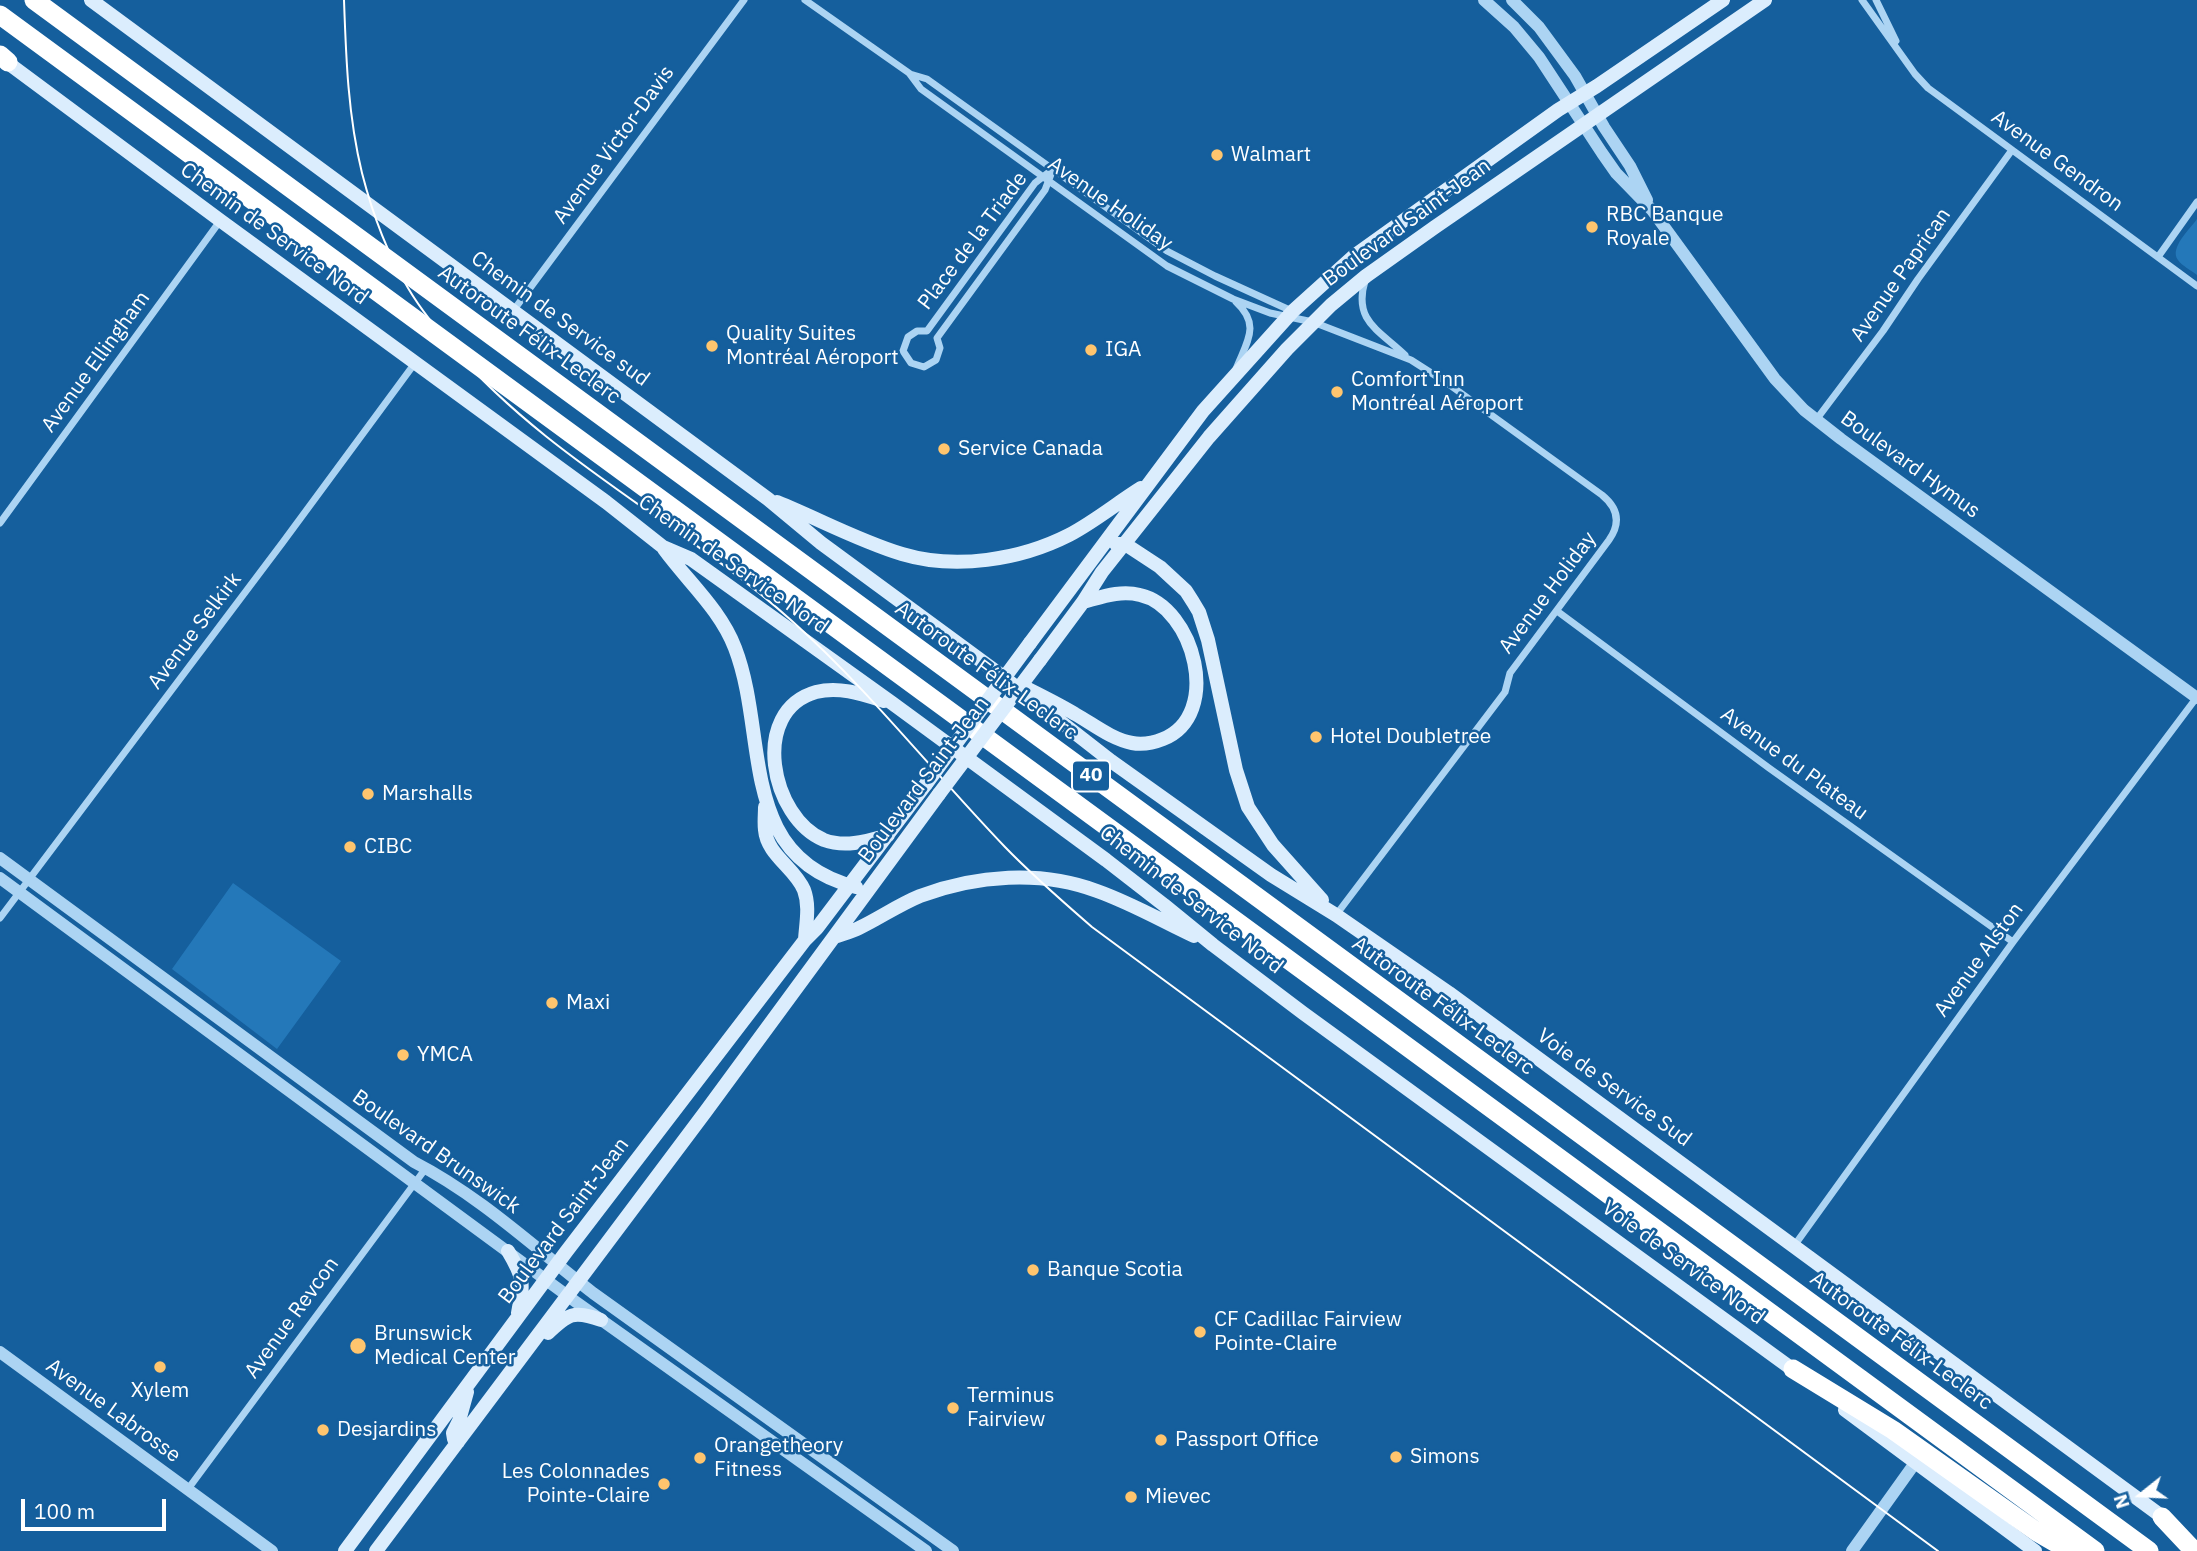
<!DOCTYPE html>
<html>
<head>
<meta charset="utf-8">
<style>
  body { margin:0 }
  #map { position:relative; width:2197px; height:1551px; overflow:hidden; background:#155f9d; font-family:"IBM Plex Sans",sans-serif }
  canvas { display:block }
  .north { position:absolute; left:2106px; top:1460px; width:70px; height:70px; -webkit-text-stroke:5px #155f9d; paint-order:stroke; rotate:252deg; font-size:19px; font-weight:700; line-height:28px; text-align:center; color:#fff }
  .north::after { content:''; display:block; margin:auto; width:24px; height:32px; background:#fff; clip-path:polygon(50% 0,100% 100%,50% 72%,0 100%) }
  .scale { position:absolute; left:21px; top:1499px; width:145px; height:32px; box-sizing:border-box; border:4px solid #fff; border-top:0; padding-left:9px; font-size:21px; line-height:24px; white-space:nowrap; color:#fff; -webkit-text-stroke:5px #155f9d; paint-order:stroke }
</style>
</head>
<body>
<div id="map">
<canvas width="2197" height="1551"></canvas>
<div class="north">N</div>
<div class="scale">100 m</div>
</div>
<script>
const context = document.querySelector('canvas').getContext('2d');
context.lineJoin = 'round';
function fill(path, color) { context.fillStyle = color; context.fill(path, 'evenodd'); }
function strokePath(path, color, width, dash) { context.strokeStyle = color; context.lineWidth = width; context.lineCap = dash ? 'butt' : 'round'; context.setLineDash(dash || []); context.stroke(path); }
function write(font, color, halo, rows, align = 'center') {
  context.font = font + ' "IBM Plex Sans",sans-serif'; context.lineWidth = 5; context.setLineDash([]); context.textBaseline = 'middle'; context.strokeStyle = halo; context.fillStyle = color; for (const [text, x, y, turn = 0] of rows) {
    context.save(); context.translate(x, y); context.rotate((+turn || 0) * Math.PI / 180); context.textAlign = isNaN(turn) ? turn : align; if (halo) context.strokeText(text, 0, 0); context.fillText(text, 0, 0); context.restore();
  }
}
const green = new Path2D(`
  M2197,219V275C2191,270 2182,266 2178,260C2169,248 2190,229 2197,219Z
  M233,883L341,961L277,1049L172,969Z`);
const minor = new Path2D(`
  M805,0L909,73L921,89L1167,266L1233,299L1270,313L1313,322L1411,360L1447,383L1602,495C1618,508 1621,523 1609,540L1510,673L1505,692L1336,915
  M1862,0L1915,74L1928,88L2197,286
  M1876,0L1896,41
  M910,74L927,79L1167,251L1215,276L1294,312
  M1053,169L1045,190L937,338L940,348L936,360L924,367L911,363L903,351L908,337L917,331H927L1035,183Z
  M2158,257L2197,202
  M1365,281C1353,321 1379,330 1405,355
  M1236,302C1261,325 1247,341 1236,369
  M513,311L744,0
  M1816,420L1883,331L1918,279L2012,150
  M0,523L220,221
  M1557,611L1769,768L2013,942
  M0,918L283,542L415,363
  M1794,1246L2013,942L2197,697
  M188,1489L426,1168`);
const tertiary = new Path2D(`
  M1484,0L1514,27L1539,57L1602,153L1616,173L1652,210L1775,379L1804,410L1841,439L2197,698
  M1512,0L1539,27L1575,76L1604,127L1630,166L1647,200
  M0,858L414,1162C480,1196 535,1248 593,1293L953,1551
  M0,878L576,1302L926,1551
  M0,1352L272,1551
  M1852,1551L1915,1463`);
const secondary = new Path2D(`
  M91,0L768,499L821,543L1002,676L1111,761L1271,875L1336,915L1449,993L2168,1521
  M0,57L221,221L606,502L663,547L691,559L892,703L1106,860L1164,905L1213,945L1303,1013L1799,1374
  M777,502C819,519 859,541 902,554C955,570 1020,560 1069,535C1094,522 1117,503 1141,488
  M1116,544H1125L1160,567L1186,591L1193,602L1199,612L1208,640L1236,770L1248,807L1273,845L1322,900
  M664,549C688,582 720,609 735,648C769,736 736,857 856,887
  M1030,643L1203,411L1293,311L1354,256L1558,110L1597,86L1723,0
  M1040,660L1083,602L1102,572L1209,437L1287,349L1331,305L1366,276L1435,227L1765,0
  M1028,689C1044,697 1060,705 1075,714C1093,724 1111,739 1132,743C1142,745 1153,743 1163,739C1223,715 1194,607 1140,595C1120,590 1102,597 1083,602
  M884,701C862,694 839,686 816,692C749,711 771,818 824,840C846,848 867,841 888,835
  M765,807C765,815 764,822 765,830C767,855 795,868 804,890C810,906 806,923 805,940
  M834,937C842,934 851,932 859,928C880,918 898,905 920,896C976,875 1041,870 1097,891C1131,903 1162,921 1194,936
  M508,1251C524,1278 524,1282 518,1313
  M548,1333C568,1314 573,1310 601,1320
  M1845,1410L2035,1551
  M458,1442L454,1439L453,1433L459,1421L467,1392
  M345,1551L566,1252L805,940L817,928L926,784
  M376,1551L706,1111L939,794`);
const motorway = new Path2D(`
  M34,0L2149,1551
  M0,15L2095,1551
  M0,55L8,62
  M1793,1369L1893,1430L2037,1532L2070,1551
  M2162,1517L2194,1551`);
const tram = new Path2D(`
  M344,0C346,58 348,116 362,173C372,212 387,253 408,288C421,310 437,329 453,348C548,459 684,524 792,621C869,690 933,772 1005,847C1032,875 1062,901 1092,927L1938,1551`);
const secondaryBridge = new Path2D(`
  M926,784L1030,643
  M939,794L1040,660`);
const markers = [
  [1217,155,7,"#ffc56e"],
  [1592,227,7,"#ffc56e"],
  [712,346,7,"#ffc56e"],
  [1091,350,7,"#ffc56e"],
  [1337,392,7,"#ffc56e"],
  [944,449,7,"#ffc56e"],
  [1316,737,7,"#ffc56e"],
  [368,794,7,"#ffc56e"],
  [350,847,7,"#ffc56e"],
  [552,1003,7,"#ffc56e"],
  [403,1055,7,"#ffc56e"],
  [1033,1270,7,"#ffc56e"],
  [1200,1332,7,"#ffc56e"],
  [358,1346,9,"#ffc56e"],
  [160,1367,7,"#ffc56e"],
  [953,1408,7,"#ffc56e"],
  [323,1430,7,"#ffc56e"],
  [1161,1440,7,"#ffc56e"],
  [1396,1457,7,"#ffc56e"],
  [700,1458,7,"#ffc56e"],
  [664,1484,7,"#ffc56e"],
  [1131,1497,7,"#ffc56e"]
];
const shields = [
  [1091,776,38]
];
const shieldNames = [
  ["40",1091,776]
];
const streetNames = [
  ["Avenue Victor-Davis",614,145,-54],
  ["Avenue Gendron",2057,161,36],
  ["Avenue Holiday",1110,204,35],
  ["Boulevard Saint-Jean",1407,223,-36],
  ["Chemin de Service Nord",274,234,36],
  ["Place de la Triade",973,241,-53],
  ["Avenue Paprican",1901,275,-55],
  ["Chemin de Service sud",560,319,36],
  ["Autoroute Félix-Leclerc",529,335,36],
  ["Avenue Ellingham",96,362,-54],
  ["Boulevard Hymus",1910,465,36],
  ["Chemin de Service Nord",733,565,35],
  ["Avenue Holiday",1548,593,-53],
  ["Avenue Selkirk",195,631,-53],
  ["Autoroute Félix-Leclerc",986,671,36],
  ["Avenue du Plateau",1794,764,36],
  ["Boulevard Saint-Jean",924,780,-53],
  ["Chemin de Service Nord",1191,900,38],
  ["Avenue Alston",1979,960,-54],
  ["Autoroute Félix-Leclerc",1443,1006,36],
  ["Voie de Service Sud",1614,1088,36],
  ["Boulevard Brunswick",436,1152,35],
  ["Boulevard Saint-Jean",564,1221,-53],
  ["Voie de Service Nord",1683,1263,36],
  ["Avenue Revcon",292,1318,-54],
  ["Autoroute Félix-Leclerc",1901,1341,36],
  ["Avenue Labrosse",113,1411,36]
];
const poiNames = [
  ["Walmart",1231,155],
  ["RBC Banque",1606,215],
  ["Royale",1606,239],
  ["Quality Suites",726,334],
  ["Montréal Aéroport",726,358],
  ["IGA",1105,350],
  ["Comfort Inn",1351,380],
  ["Montréal Aéroport",1351,404],
  ["Service Canada",958,449],
  ["Hotel Doubletree",1330,737],
  ["Marshalls",382,794],
  ["CIBC",364,847],
  ["Maxi",566,1003],
  ["YMCA",417,1055],
  ["Banque Scotia",1047,1270],
  ["CF Cadillac Fairview",1214,1320],
  ["Pointe-Claire",1214,1344],
  ["Brunswick",374,1334],
  ["Medical Center",374,1358],
  ["Xylem",160,1391,"center"],
  ["Terminus",967,1396],
  ["Fairview",967,1420],
  ["Desjardins",337,1430],
  ["Passport Office",1175,1440],
  ["Orangetheory",714,1446],
  ["Fitness",714,1470],
  ["Simons",1410,1457],
  ["Les Colonnades",650,1472,"right"],
  ["Pointe-Claire",650,1496,"right"],
  ["Mievec",1145,1497]
];
fill(green, '#2478b9');
strokePath(minor, '#acd4f3', 7);
strokePath(tertiary, '#acd4f3', 12);
strokePath(secondary, '#dbedfd', 14);
strokePath(motorway, '#fff', 19);
strokePath(tram, '#fff', 2);
strokePath(secondaryBridge, '#dbedfd', 14);
for (const [x, y, r, color] of markers) { const dot = new Path2D(); dot.arc(x, y, r, 0, 2 * Math.PI); context.fillStyle = color; context.fill(dot); strokePath(dot, '#155f9d', 2.5); }
for (const [x, y, w] of shields) { const box = new Path2D(); box.roundRect(x - w / 2, y - 15.5, w, 31, 5); context.fillStyle = '#155f9d'; context.fill(box); strokePath(box, '#fff', 2); }
write('bold 19px', '#fff', null, shieldNames);
write('21px', '#fff', '#155f9d', streetNames);
write('21px', '#fff', '#155f9d', poiNames, 'left');
</script>
</body>
</html>
